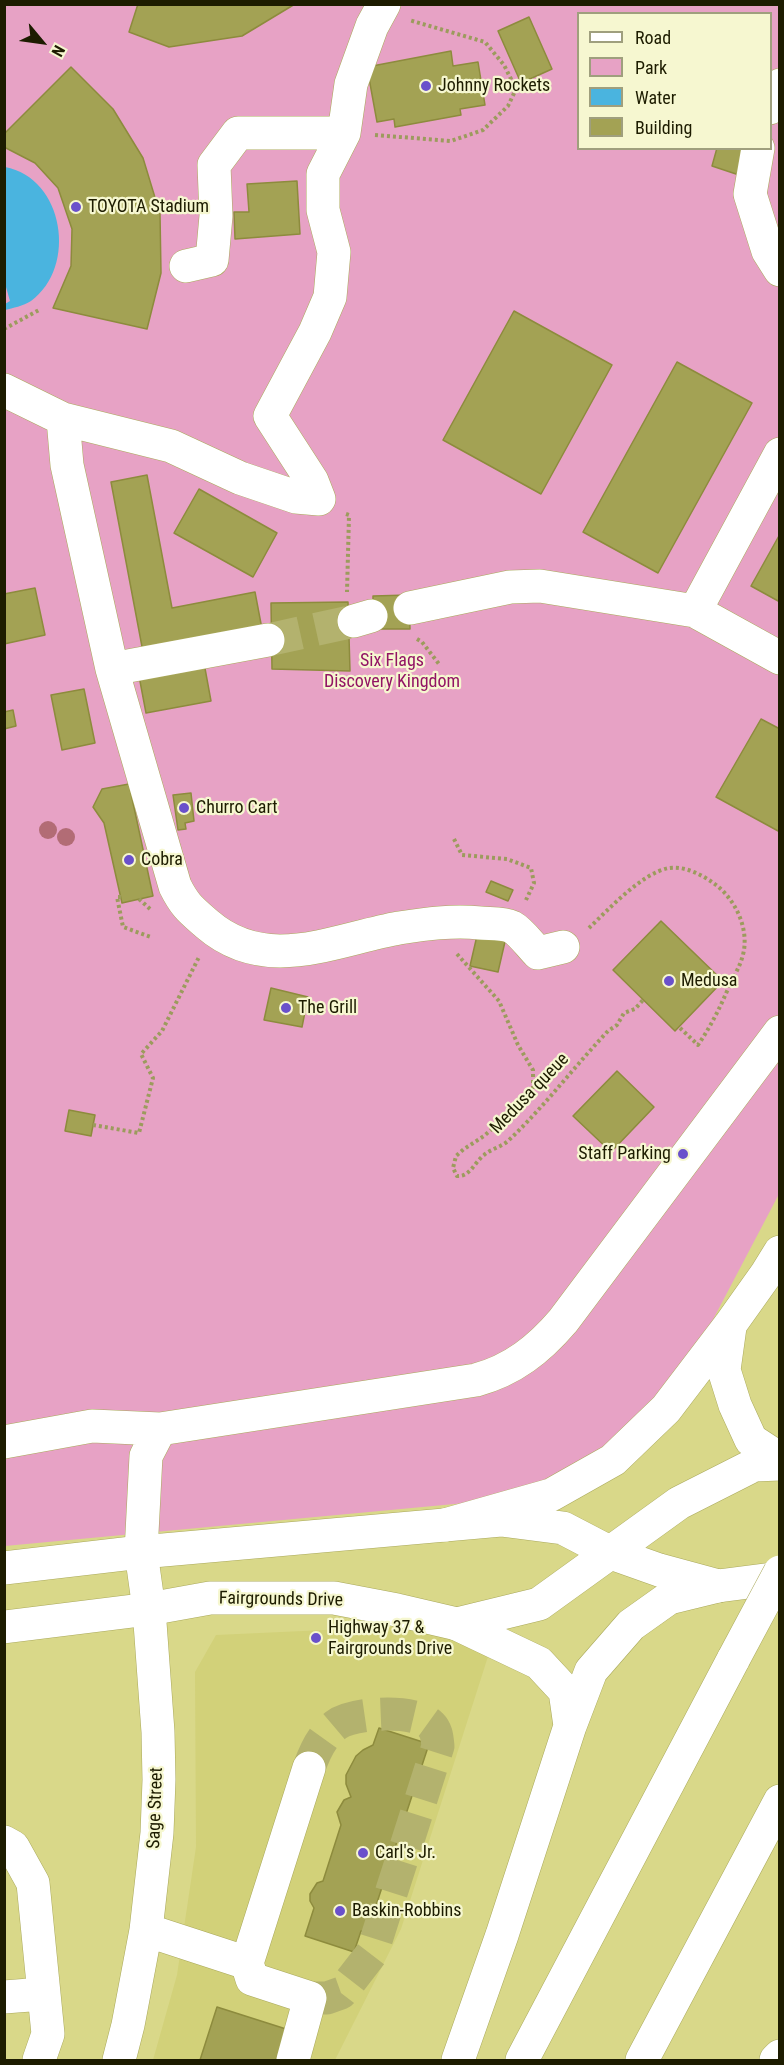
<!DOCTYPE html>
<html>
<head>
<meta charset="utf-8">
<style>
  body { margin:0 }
  #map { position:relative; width:784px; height:2065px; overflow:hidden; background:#d9d889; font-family:"Roboto Condensed",sans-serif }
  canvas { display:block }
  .frame { position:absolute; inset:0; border:6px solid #1d1c00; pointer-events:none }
  .legend { position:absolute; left:577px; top:12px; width:195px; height:138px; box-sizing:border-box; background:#f6f7d0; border:2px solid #9f9f7d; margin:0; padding:8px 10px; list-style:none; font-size:18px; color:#1d1c00 }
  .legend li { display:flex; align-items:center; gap:12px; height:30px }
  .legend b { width:30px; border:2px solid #9f9f7d }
  .north { position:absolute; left:12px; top:12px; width:60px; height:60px; -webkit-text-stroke:4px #f6f7d0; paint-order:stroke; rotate:119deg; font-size:16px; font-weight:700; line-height:24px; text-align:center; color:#1d1c00 }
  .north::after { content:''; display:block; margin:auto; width:21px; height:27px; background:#1d1c00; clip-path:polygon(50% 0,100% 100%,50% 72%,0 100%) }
</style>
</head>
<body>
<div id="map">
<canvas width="784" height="2065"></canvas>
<div class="frame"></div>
<ul class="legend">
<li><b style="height:8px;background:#fff"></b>Road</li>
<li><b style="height:16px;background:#e7a2c5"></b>Park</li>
<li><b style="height:16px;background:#4ab4df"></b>Water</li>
<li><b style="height:16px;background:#a3a254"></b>Building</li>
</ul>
<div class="north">N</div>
</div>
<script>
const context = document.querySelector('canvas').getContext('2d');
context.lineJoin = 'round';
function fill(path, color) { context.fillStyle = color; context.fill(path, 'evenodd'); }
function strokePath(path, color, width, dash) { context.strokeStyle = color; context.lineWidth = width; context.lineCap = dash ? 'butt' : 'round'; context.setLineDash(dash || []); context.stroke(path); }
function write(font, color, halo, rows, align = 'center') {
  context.font = font + ' "Roboto Condensed",sans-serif'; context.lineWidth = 4.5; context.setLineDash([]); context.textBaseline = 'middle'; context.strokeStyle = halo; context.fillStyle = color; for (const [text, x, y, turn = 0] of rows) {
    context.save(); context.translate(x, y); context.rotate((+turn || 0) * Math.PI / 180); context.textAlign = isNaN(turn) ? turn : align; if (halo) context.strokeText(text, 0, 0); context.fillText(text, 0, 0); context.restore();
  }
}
const built = new Path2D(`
  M499,1622L401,1929L335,2060H153L177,1975L196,1847L195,1672L216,1635Z`);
const green = new Path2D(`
  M5,5H779V1194L666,1409L551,1495L5,1546ZM578,14H770V148H578Z`);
const water = new Path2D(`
  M5,167C64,178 78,267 31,301C23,306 13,308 5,310V304L10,301L4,280Z`);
const building = new Path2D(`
  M138,4H295L242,36L169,47L129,32Z
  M529,17L552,69L521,83L498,31Z
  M451,51L453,66L478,62L485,105L460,109L461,115L395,127L394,119L377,122L367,67Z
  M71,67L113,109L143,158L160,214L161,273L147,329L53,308L71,266L72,229L58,188L35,163L4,147V134Z
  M717,148H747L739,175L712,166Z
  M297,181L300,234L235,239L234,212H249L247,184Z
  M514,311L612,365L541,494L443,440Z
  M677,362L752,403L658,573L583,532Z
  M147,475L172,608L255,592L262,629L143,652L111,482Z
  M199,489L277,533L253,577L174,533Z
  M780,534V602L751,586Z
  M35,588L45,635L4,644V594Z
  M409,595L410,629H373V596Z
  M348,602L350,671L272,669L271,603Z
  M204,663L211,701L146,713L139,676Z
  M84,689L95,743L62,750L51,695Z
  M13,710L16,726L4,729V712Z
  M761,719L780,729V832L716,797Z
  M129,784L153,896L122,903L104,823L93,807L102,789Z
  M191,793L194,821L185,823L186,829L178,830L173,795Z
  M491,881L513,890L508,901L486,892Z
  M661,921L723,981L675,1031L613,970Z
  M479,927L507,933L498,972L470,966Z
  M271,988L308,997L302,1027L264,1020Z
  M617,1071L654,1107L611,1152L573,1116Z
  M69,1110L95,1115L91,1136L65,1131Z
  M379,1728L429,1744L367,1933L361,1931L354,1952L305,1936L314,1908L310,1901V1894L317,1883L323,1881L341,1825L337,1812L344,1800L351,1797L346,1784V1775L356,1756L363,1750L373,1745Z
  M217,2007L286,2029L276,2060H200Z`);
const minorTunnel = new Path2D(`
  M268,640L354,621
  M309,1768C315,1751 322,1736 336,1725C353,1712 416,1709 431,1725C437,1731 437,1738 438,1746L372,1953L341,1993L327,1998H310`);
const path = new Path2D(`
  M375,135L451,141L483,130L508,106L516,89L504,65L485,42L409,20
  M4,329L39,310
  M346,514L349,515L347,592
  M417,639L422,642L439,664
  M454,839L462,855L507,859L531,868L534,883L526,900
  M121,897H117L123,927L151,937
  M139,899L150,909
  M589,928C609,909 642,873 669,868C685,866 700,874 712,882C733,896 748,924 744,950C742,962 736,973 730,984C721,1006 711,1026 698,1045L679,1027
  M457,954L499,1001L518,1045L533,1070V1089L522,1103L484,1136L464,1149L456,1156L453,1168L457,1176C470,1177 474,1163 484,1155C491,1149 501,1147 508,1141C544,1107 574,1067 608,1031L617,1025L624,1013L635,1009L643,1000
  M93,1125L139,1133L153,1078L141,1054L162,1031L199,957`);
const minor = new Path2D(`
  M770,108L780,85
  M758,148L750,194L768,251L780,270
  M186,266L212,260L216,216L214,165L238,133H344
  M4,390L63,419L67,465L112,669L175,886C185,906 191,910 207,924C266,975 333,940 399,928C425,924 453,920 480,923C490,924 503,923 512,927C521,932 530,945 538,953L563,947
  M63,419L171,446L240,478L296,497L319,499L312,481L270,416L315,332L330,297L334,252L323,210V174L344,133L351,84L372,26L384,4
  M410,608L510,587L540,586L695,611L780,658
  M695,611L780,454
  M354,621L371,616
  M112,669L268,640
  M4,1442L92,1426L160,1429L476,1380C513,1370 539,1349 563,1321L780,1032
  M4,1842L13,1847L33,1883L48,2034L39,2060
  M146,1930L247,1963L309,1768
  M247,1963L252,1979L310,1998L293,2060
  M4,1997L43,1994
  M119,2060L128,2025L146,1930L157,1833L159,1780L158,1732L149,1609L141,1552L146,1456L160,1429`);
const major = new Path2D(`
  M4,1568L141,1552L501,1520L563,1528L611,1553L659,1570L718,1586L780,1578
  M4,1627L149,1609L210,1598H334L397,1610L457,1624L539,1604L679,1503L754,1465L780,1464`);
const highway = new Path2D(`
  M730,1327L724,1370L735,1405L751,1440L780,1459
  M445,1525L551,1495L613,1460L666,1409L730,1325L767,1273L780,1252
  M457,1624L539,1663L565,1691L570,1726
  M458,2060L502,1935L570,1726L591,1671L631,1625L669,1598L718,1586
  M522,2060L734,1658
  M642,2060L780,1801
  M776,2060L780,2056`);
const highwayBridge = new Path2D(`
  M734,1658L780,1572`);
const trees = [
  [48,830],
  [66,837]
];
const markers = [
  [426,86,6,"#6a51cb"],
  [76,207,6,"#6a51cb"],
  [184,808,6,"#6a51cb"],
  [129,860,6,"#6a51cb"],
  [669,981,6,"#6a51cb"],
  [286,1008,6,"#6a51cb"],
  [683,1154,6,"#6a51cb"],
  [316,1638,6,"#6a51cb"],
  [363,1853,6,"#6a51cb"],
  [340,1911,6,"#6a51cb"]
];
const poiNames = [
  ["Johnny Rockets",438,86],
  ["TOYOTA Stadium",88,207],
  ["Churro Cart",196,808],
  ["Cobra",141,860],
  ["Medusa",681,981],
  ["The Grill",298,1008],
  ["Staff Parking",671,1154,"right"],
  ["Highway 37 &",328,1628],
  ["Fairgrounds Drive",328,1649],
  ["Carl's Jr.",375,1853],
  ["Baskin-Robbins",352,1911]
];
const parkNames = [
  ["Six Flags",392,661],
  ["Discovery Kingdom",392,682]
];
const streetNames = [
  ["Medusa queue",530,1094,-46],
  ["Fairgrounds Drive",281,1600,1],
  ["Sage Street",156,1808,-88]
];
fill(built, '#d2d179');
fill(green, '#e7a2c5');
fill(water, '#4ab4df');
fill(building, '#a3a254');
strokePath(building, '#8d8b3d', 1.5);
strokePath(minorTunnel, '#b3b26e', 33, [33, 16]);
strokePath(minor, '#aaa95b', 34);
strokePath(major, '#aaa95b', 34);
strokePath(highway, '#aaa95b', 34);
strokePath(path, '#9c9b5d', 4, [3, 3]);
strokePath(minor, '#fff', 33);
strokePath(major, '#fff', 33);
strokePath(highway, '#fff', 33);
strokePath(highwayBridge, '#aaa95b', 34, []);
strokePath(highwayBridge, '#fff', 33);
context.fillStyle = '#b26c75';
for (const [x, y] of trees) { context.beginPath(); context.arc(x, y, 9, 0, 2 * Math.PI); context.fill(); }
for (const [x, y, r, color] of markers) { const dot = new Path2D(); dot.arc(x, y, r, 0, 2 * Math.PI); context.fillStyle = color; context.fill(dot); strokePath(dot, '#f6f7d0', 2); }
write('18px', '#1d1c00', '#f6f7d0', poiNames, 'left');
write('18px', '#921464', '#f6f7d0', parkNames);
write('18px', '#1d1c00', '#f6f7d0', streetNames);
</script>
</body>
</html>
